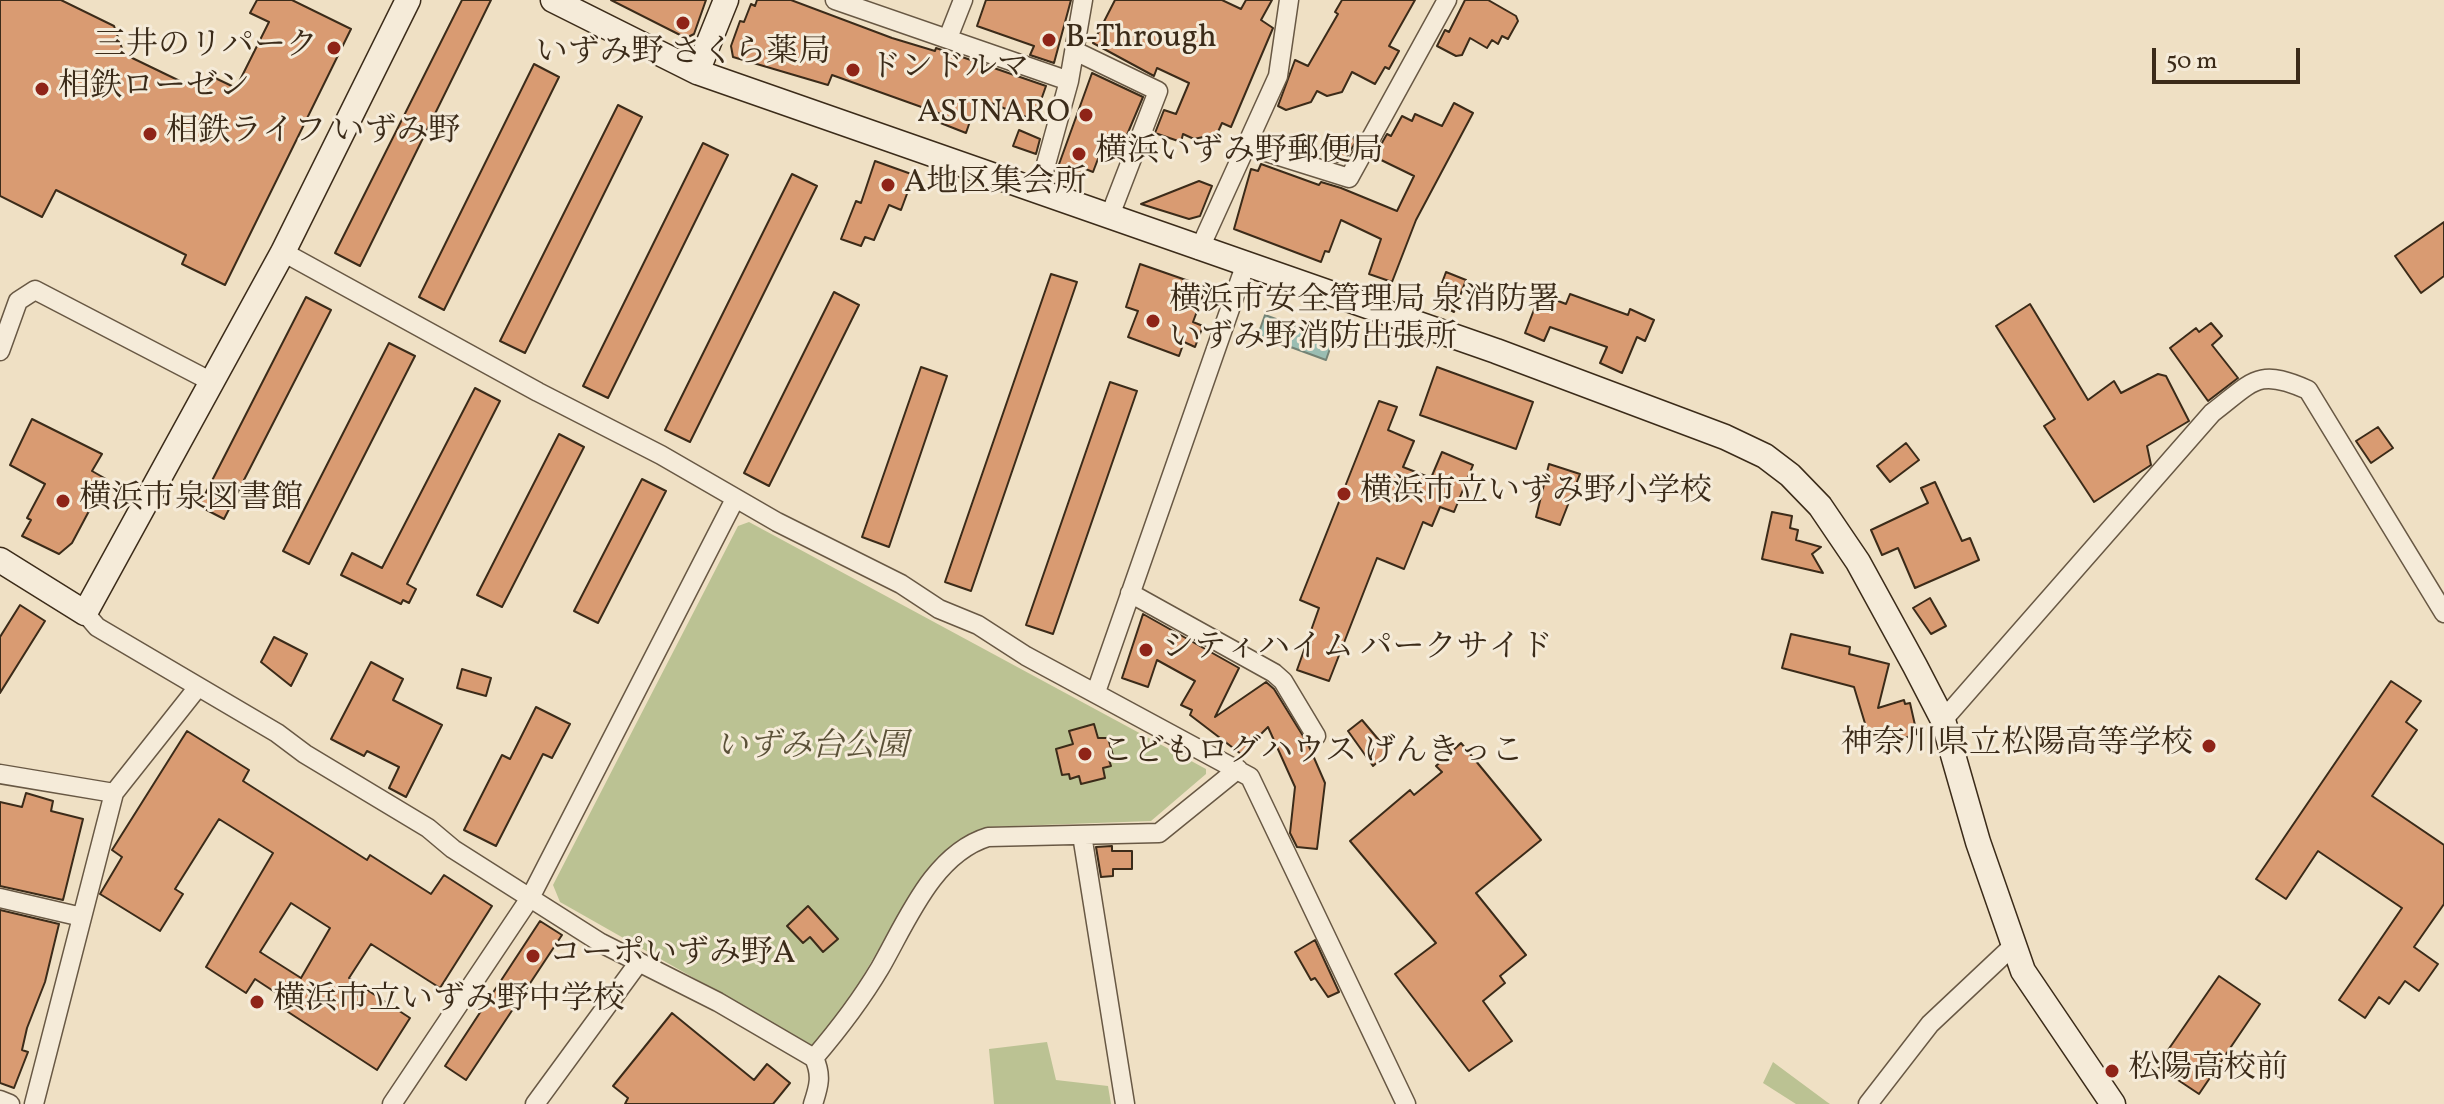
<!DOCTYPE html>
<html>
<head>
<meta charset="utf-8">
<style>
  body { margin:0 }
  #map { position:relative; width:2444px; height:1104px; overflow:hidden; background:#efe0c4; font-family:Vollkorn,serif }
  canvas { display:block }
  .scale { position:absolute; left:2152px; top:48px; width:148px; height:36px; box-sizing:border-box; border:4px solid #3b2b19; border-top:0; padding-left:10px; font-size:24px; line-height:28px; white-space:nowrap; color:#3b2b19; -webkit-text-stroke:6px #f5ebd9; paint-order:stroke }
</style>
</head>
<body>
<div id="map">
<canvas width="2444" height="1104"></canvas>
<div class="scale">50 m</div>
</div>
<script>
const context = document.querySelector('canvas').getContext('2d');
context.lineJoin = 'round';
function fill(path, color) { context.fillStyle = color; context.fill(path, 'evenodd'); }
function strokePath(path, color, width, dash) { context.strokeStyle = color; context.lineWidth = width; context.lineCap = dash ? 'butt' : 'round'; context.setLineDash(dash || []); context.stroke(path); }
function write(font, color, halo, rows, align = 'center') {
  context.font = font + ' Vollkorn,"Noto Serif JP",serif'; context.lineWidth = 6; context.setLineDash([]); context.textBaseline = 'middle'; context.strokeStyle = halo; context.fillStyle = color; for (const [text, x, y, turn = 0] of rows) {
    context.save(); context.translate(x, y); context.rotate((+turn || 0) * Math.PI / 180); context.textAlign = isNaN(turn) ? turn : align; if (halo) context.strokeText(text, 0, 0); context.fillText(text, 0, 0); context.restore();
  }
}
const green = new Path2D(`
  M749,522L1206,769V774L1151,821L987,827C907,853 874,989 812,1045L560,902L553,885L738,526Z
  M1047,1042L1056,1080L1108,1086L1111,1104H994L989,1049Z
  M1773,1062L1827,1102L1830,1104H1796L1763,1083Z`);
const water = new Path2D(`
  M1265,315L1333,340L1326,360L1258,335Z`);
const building = new Path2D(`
  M0,0H61L114,26L124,54L184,83L211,76L236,88L269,22L250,13L257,0H292L351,29L225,285L182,264L186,255L56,190L42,217L0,196Z
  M462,0H491L360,266L335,253Z
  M611,0H706L694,34L686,38Z
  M757,0H791L892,38L935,51L936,48L1046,86L1034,120L978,98L966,133L938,122L941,114L832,75L828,85L733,57L731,46L740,21L744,22L751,4L755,6Z
  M986,0H1071L1054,63L1030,55L1034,46L977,26Z
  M1115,0H1222L1241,9L1246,0H1272L1261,20L1273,28L1231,127L1222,123L1217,134L1194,139L1183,134L1181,142L1155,133L1164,110L1176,114L1189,83L1157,68L1154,76L1093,43Z
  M1342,0H1415L1389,46L1399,51L1389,69L1385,67L1375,84L1352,72L1342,92L1327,96L1317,91L1311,102L1286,110L1278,106L1295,60L1308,66L1338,14L1335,12Z
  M1465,0H1488L1516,16L1518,21L1508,39L1502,36L1498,44L1492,40L1487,48L1470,38L1462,55L1456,56L1437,46L1445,30L1449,32Z
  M534,64L559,77L444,310L419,297Z
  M1092,73L1143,97L1121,149L1104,143L1093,172L1083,168L1080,175L1058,167Z
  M1454,103L1473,113L1416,220L1392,282L1369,274L1381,239L1341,220L1329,252L1325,251L1321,262L1234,229L1251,169L1258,171L1261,164L1319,185L1321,182L1341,188L1397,211L1414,176L1375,157L1383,141L1387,134L1391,136L1402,116L1412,121L1415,114L1442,126Z
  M618,105L642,117L525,353L500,341Z
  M1019,130L1040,139L1036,154L1013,146Z
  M1354,137L1355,143L1345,160L1338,162L1325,158L1322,144Z
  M703,143L728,155L608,398L583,386Z
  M875,161L914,175L901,210L889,205L874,240L865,237L861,246L841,239L856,201L861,203Z
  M792,174L817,186L690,442L665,430Z
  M1199,181L1212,186L1200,216L1189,219L1141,204Z
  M2444,222V276L2421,293L2395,256Z
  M1140,264L1206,287L1193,322L1203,326L1195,347L1184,342L1179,356L1128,337L1138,311L1126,307Z
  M1446,272L1466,280L1454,312L1435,302Z
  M1051,274L1077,282L971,591L945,582Z
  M834,292L859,305L769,486L744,473Z
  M1540,294L1566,304L1570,294L1628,315L1630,309L1654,320L1645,341L1637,337L1622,373L1600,363L1607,347L1550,327L1544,341L1525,333Z
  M306,297L331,310L224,519L199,506Z
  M2030,304L2088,400L2114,381L2121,393L2158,374L2166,376L2189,421L2147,446L2151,465L2094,502L2044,426L2055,419L1996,326Z
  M2211,323L2222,336L2212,345L2238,378L2208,401L2170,348L2196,328L2199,332Z
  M389,343L415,356L309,564L283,551Z
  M921,367L947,376L889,547L862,537Z
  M1437,367L1533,402L1516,449L1420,415Z
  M1110,382L1137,391L1053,634L1026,625Z
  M475,388L500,401L407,584L416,589L409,603L403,600L401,604L341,575L352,553L382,568Z
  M1379,401L1397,407L1388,430L1414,441L1403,467L1431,478L1442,452L1473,465L1454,512L1440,507L1432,526L1423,522L1404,569L1377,558L1329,681L1297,670L1319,608L1300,600Z
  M32,419L102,454L92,471L106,479L72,543L59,554L22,536L31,520L27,518L45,484L10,465Z
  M2378,427L2393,448L2371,463L2356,441Z
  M559,434L584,447L502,607L477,595Z
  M1906,443L1919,460L1890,482L1877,466Z
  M1549,464L1580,474L1560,525L1536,517Z
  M642,479L666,491L598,623L574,611Z
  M1935,482L1962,541L1970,538L1979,560L1915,588L1898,548L1882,555L1871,530L1928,503L1921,488Z
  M1772,512L1792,516L1790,528L1798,530L1796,540L1821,547L1812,554L1823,573L1762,559Z
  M1930,598L1946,626L1931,634L1913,608Z
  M20,605L45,621L0,693V637Z
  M1143,614L1239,668L1215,717L1266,682L1274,689L1308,744L1325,783L1317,849L1297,847L1290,833L1295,787L1268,727L1241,754L1190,715L1192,710L1181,705L1195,681L1157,660L1148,687L1122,678Z
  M1791,634L1850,647L1849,654L1889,664L1878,708L1904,700L1905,704L1910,703L1917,734L1901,739L1899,730L1871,735L1870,740L1854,687L1782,668Z
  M274,637L307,654L291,686L261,662Z
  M371,662L403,679L393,700L442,725L406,797L389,788L399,767L367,751L364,756L331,739Z
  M462,669L491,678L486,696L457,688Z
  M2391,681L2421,701L2406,722L2417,730L2372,796L2444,845V904L2414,947L2438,964L2419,991L2405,981L2389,1004L2379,997L2365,1018L2339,1000L2402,908L2318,851L2286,899L2256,879Z
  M536,707L570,724L552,758L543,754L496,846L464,830L502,755L510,759Z
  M1362,720L1389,752L1373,766L1348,731Z
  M1094,724L1098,738H1108L1114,759L1109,760L1111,766L1103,768L1105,778L1081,784L1079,776L1070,779L1069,774L1062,775L1056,749L1073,744L1069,731Z
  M187,731L249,770L243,781L367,860L370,855L431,894L444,875L492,906L440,988L371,944L349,978L410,1018L377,1070L282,1008L287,1000L255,979L246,993L206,967L273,853L219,819L175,889L183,894L160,931L100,894L122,857L112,850ZM291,903L330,928L301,978L260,952Z
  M1461,743L1541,840L1476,893L1526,955L1500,976L1505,983L1483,1001L1512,1041L1469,1071L1395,974L1436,943L1350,841L1410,790L1414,795L1442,772L1436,766Z
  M26,793L53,801L51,811L83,819L63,900L0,886V802L22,807Z
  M1112,846V851H1132V869H1113V876L1101,877L1096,847Z
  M808,906L838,939L823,952L810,937L803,943L787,926Z
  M0,910L59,924L45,982L27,1028L22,1050L28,1052L14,1088L0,1083Z
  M540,921L562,935L466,1080L445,1066Z
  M1315,940L1339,992L1328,997L1315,978L1311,980L1295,952Z
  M2219,976L2260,1004L2199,1094L2157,1066Z
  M672,1013L754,1080L767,1064L790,1083L773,1104H625L628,1098L613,1086Z`);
const street = new Path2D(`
  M835,0L1069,81
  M948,38L963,0
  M1075,51L1158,91L1109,218
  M1247,146L1349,178L1447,0
  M1038,193L1069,81L1083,0
  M1199,250L1278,76L1289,0
  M283,252L538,392L661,455L777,522L901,584L939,609L978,625L1026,656L1250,777L1406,1104
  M0,351L18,301L35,290L212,382
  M1130,593L1274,673L1283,681L1316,736
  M85,613L97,627L277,733L305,754L428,828L453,849L601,943L718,1002L814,1058C822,1075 819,1086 813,1104
  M1096,692L1245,266
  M1943,720L2212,413C2253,382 2257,367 2308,390L2444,613
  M0,774L114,793
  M1082,835L1125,1104
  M0,898L82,917
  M814,1058C838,1030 861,1000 880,968C907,921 933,854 988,837L1159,833L1238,769
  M0,1100L10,1104
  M34,1104L114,793L198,687
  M392,1104L530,898L735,499
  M535,1104L639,962
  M1868,1104L1930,1024L2014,945`);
const secondary = new Path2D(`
  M553,0L697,72L1496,351L1725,437L1765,456L1790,475L1820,506L1858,562L1915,666L1943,720L1978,842L2023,971L2113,1104
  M697,72L726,0
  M0,560L85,613L283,252L408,0`);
const markers = [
  [683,23,8,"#8f2418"],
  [1049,40,8,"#8f2418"],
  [334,48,8,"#8f2418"],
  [853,70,8,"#8f2418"],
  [42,89,8,"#8f2418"],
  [1086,115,8,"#8f2418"],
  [150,134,8,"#8f2418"],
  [1079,154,8,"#8f2418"],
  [888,185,8,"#8f2418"],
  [1153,321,8,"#8f2418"],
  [1344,494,8,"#8f2418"],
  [63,501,8,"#8f2418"],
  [1146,650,8,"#8f2418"],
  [2209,746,8,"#8f2418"],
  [1085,754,8,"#8f2418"],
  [533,956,8,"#8f2418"],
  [257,1002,8,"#8f2418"],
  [2112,1071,8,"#8f2418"]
];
const poiNames = [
  ["B-Through",1065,40],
  ["三井のリパーク",318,48,"right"],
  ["いずみ野 さくら薬局",683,55,"center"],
  ["ドンドルマ",869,70],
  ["相鉄ローゼン",58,89],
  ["ASUNARO",1070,115,"right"],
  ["相鉄ライフ いずみ野",166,134],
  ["横浜いずみ野郵便局",1095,154],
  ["A地区集会所",904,185],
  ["横浜市安全管理局 泉消防署",1169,303],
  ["いずみ野消防出張所",1169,340],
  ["横浜市立いずみ野小学校",1360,494],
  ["横浜市泉図書館",79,501],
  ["シティハイム パークサイド",1162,650],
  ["神奈川県立松陽高等学校",2193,746,"right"],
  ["こどもログハウス げんきっこ",1101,754],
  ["コーポいずみ野A",549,956],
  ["横浜市立いずみ野中学校",273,1002],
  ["松陽高校前",2128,1071]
];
const parkNames = [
  ["いずみ台公園",812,749]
];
fill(green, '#bbc293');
fill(water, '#9abdb2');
strokePath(water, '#748375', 2);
fill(building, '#d99b72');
strokePath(building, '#3b2b19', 2);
strokePath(street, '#685844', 21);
strokePath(secondary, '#3b2b19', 27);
strokePath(street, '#f5ebd9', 18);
strokePath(secondary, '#f5ebd9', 24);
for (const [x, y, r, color] of markers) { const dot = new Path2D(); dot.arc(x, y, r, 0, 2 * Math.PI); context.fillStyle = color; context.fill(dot); strokePath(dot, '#f5ebd9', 3); }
write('32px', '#3b2b19', '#f5ebd9', poiNames, 'left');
write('italic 32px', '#5b5138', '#f5ebd9', parkNames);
</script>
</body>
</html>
